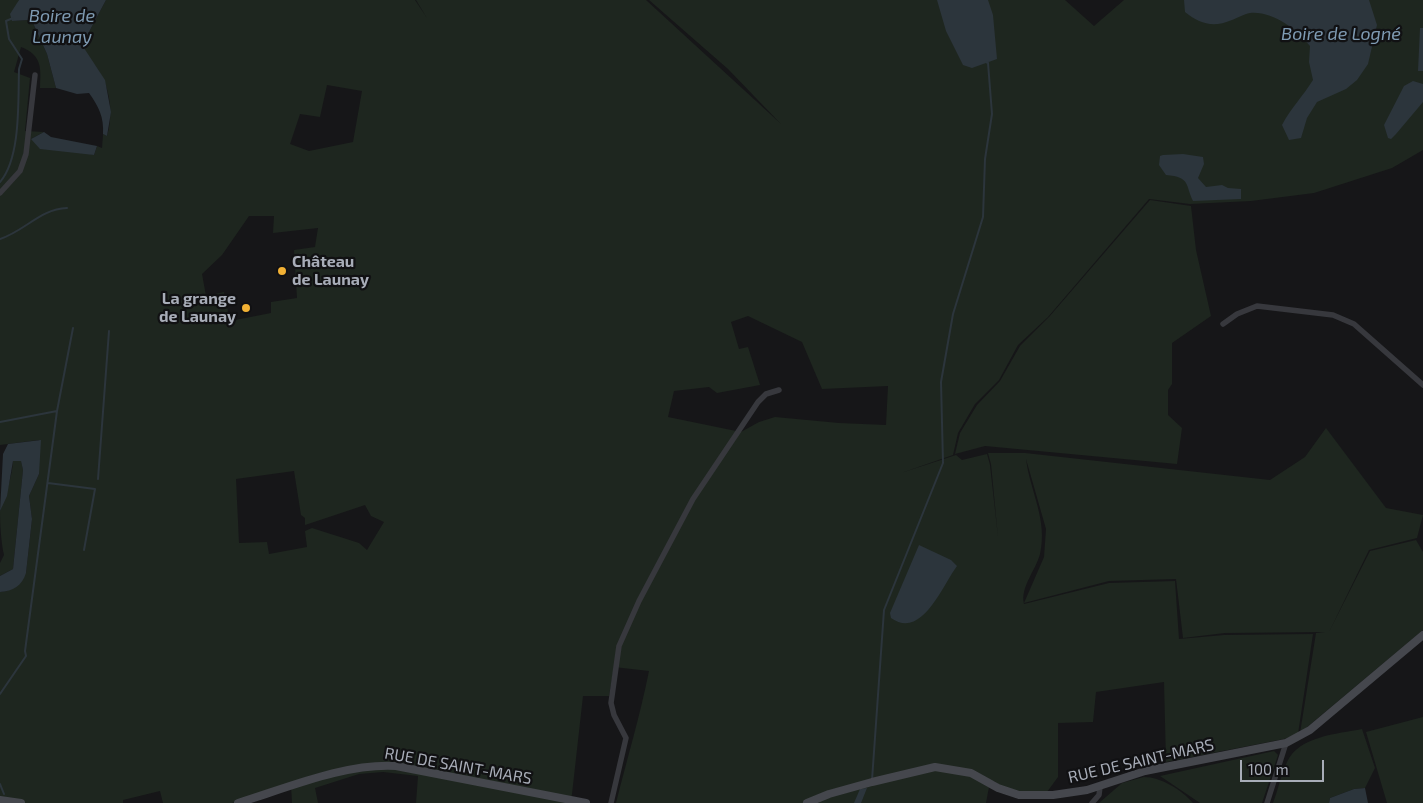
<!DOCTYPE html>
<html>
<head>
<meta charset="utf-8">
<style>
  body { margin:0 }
  #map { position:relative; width:1423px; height:803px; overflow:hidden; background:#161618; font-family:"Exo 2",sans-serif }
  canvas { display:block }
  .scale { position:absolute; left:1240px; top:760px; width:84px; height:22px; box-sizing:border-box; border:2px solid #a8adb8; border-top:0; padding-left:6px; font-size:15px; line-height:18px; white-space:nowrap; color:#a8adb8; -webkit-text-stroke:4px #111113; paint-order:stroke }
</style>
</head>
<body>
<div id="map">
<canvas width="1423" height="803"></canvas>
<div class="scale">100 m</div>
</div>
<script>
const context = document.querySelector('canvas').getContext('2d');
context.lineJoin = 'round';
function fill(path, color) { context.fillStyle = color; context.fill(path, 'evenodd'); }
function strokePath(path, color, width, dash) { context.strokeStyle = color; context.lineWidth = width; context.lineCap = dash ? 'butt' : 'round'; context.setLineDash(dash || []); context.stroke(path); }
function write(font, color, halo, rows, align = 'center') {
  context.font = font + ' "Exo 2",sans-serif'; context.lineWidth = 4.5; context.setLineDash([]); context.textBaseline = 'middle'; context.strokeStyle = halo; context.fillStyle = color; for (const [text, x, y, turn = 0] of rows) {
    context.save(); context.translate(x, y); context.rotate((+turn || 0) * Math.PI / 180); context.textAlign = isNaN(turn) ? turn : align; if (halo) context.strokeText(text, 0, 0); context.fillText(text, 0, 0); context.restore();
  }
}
const green = new Path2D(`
  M0,0H19L12,21L29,20L33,23L47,54L56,88H40C41,68 42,55 21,47L14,72L30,78L25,131L44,132L31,139L94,155L97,146L102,148L103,134L107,136C113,116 111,93 101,75C96,64 85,57 82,45L106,0H415L427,18L416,0H646L781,124L728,69L649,0H1065L1094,26L1124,0H1423V150L1392,168L1314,193L1251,201L1190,204L1149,199L1048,317L1018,345L999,380L975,404L958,433L953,455L901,473L956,455L962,460L987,454L990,465L998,537L991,464L988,453H1025L1270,480L1305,457L1326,428L1386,508L1423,515L1417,538L1369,550L1329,632L1370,551L1416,540L1423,552V630L1300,733L1316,633L1325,632L1225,633L1183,638L1176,579L1109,581L1024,603L1044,557L1046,529L1026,459C1030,491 1048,520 1040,554C1036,570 1020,587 1024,604L1109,583L1175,581L1179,639L1224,635L1313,634L1298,734L1284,739L1166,762L1164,682L1096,692L1093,722L1058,723V777L1047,792C1028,792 1009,793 994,781L989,787L986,803H616C627,759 640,716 649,671L614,667L609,696H583L571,803H416L418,776L383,772L359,774L315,788L318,803H292L291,785L232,803H163L160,791L123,800V803H0V592L7,591L26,573L32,519L29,496L39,474V440L0,445ZM327,85L362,91L353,142L309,151L290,144L300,114L320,117ZM249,216H274L273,233L318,228L315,247L294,250L297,298L271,302V313L230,321L224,292L206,296L202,274L222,255ZM748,316L802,342L822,389L888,386L886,425L839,423L775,417L759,422L741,432L668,417L674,391L709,387L717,393L760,385L748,347L739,349L731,322ZM294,471L301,515L305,518V525L365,505L371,516L384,522L367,550L359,543L312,528L305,531L307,547L269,554L267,542L239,543L236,479Z
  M1150,200L1191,206L1196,250L1211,316L1172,343V384L1168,390V415L1182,428L1177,464L985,446L955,454L960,433L977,405L1000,381L1020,346L1049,317Z
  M21,460L23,470L13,569L0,576V563L4,555C1,542 0,524 0,511C5,494 12,479 13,461Z
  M1423,717V803H1387L1366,732Z
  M1362,729L1375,768L1365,788L1354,789L1330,798L1329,803H1273C1278,790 1281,775 1287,762C1299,736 1337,734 1362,729Z
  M1274,751L1278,755L1262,803H1200L1160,776Z
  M1144,777C1161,777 1182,790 1193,803H1099L1122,783Z`);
const water = new Path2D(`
  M19,0H106L82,45L105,80L111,112L107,136L103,134C104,117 99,107 89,93L77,94L56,88L47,54L33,23L29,20L12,21L10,14Z
  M937,0H988L993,15L997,59L972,68L963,65L946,31Z
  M1184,0H1369L1377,25L1368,64L1357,80L1346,89L1317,102L1307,118L1301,138L1289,140L1282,125C1291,108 1303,96 1313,80L1309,62L1310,46C1296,29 1273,11 1250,13C1244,14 1237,18 1232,20C1213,28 1200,24 1185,12Z
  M1420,28H1423V71H1418Z
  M1413,81L1423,84V102L1396,134L1391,139L1388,138L1384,125L1404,86Z
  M44,132L51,137L97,146L94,155L40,149L31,139Z
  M1183,154L1203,157L1204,164L1198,178L1206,187L1222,185L1228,188L1241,189V199L1193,201C1185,185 1191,177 1166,175L1159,165L1160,156L1163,155Z
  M41,440L39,474L29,496L32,519L26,573C22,586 13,591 0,592V576L13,569L23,470L21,461H13L7,496L0,511L3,454L8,444Z
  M919,545L951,560L957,566C942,586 922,640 891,618L890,613Z
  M867,788L861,803H854L860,789Z
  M1365,788L1368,803H1329L1330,798L1354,789Z`);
const stream = new Path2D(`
  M0,182C21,158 18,101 19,69L22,59L9,39L6,21L13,18
  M0,239C25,231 40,209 67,208
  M57,411L73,328
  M0,422L57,411L25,651L26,656L0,694
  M98,479L109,331
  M48,483L95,489L84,550
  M872,780L884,610L943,463L941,382L953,314L983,217L985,159L992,114L988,63L986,62
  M0,784L4,794`);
const street = new Path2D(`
  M0,193L20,171L26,154L35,75
  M1223,324L1237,314L1257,306L1333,315L1354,324L1423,385
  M611,803L626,738L614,715L611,703L619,646L639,601L693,499L758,402L766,394L779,390
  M1092,803L1099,795L1100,787
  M1267,803L1286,743`);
const secondary = new Path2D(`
  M0,800L21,803
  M238,803C287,788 345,763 396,766L586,803
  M807,803L829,794L872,782L935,767L971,773L998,788L1019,795H1053L1087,790L1145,771L1286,743L1310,730L1423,635`);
const markers = [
  [282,271,5,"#f2b134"],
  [246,308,5,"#f2b134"]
];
const poiNames = [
  ["Château",292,262],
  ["de Launay",292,280],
  ["La grange",236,299,"right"],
  ["de Launay",236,317,"right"]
];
const streetNames = [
  ["RUE DE SAINT-MARS",1141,761,-13],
  ["RUE DE SAINT-MARS",458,766,10]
];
const waterNames = [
  ["Boire de",62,16],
  ["Launay",62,37],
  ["Boire de Logné",1341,34]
];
fill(green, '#1e261f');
fill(water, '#2c353c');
strokePath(stream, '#2c353c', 2);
strokePath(street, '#37383d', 5.5);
strokePath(secondary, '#45474d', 8);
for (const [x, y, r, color] of markers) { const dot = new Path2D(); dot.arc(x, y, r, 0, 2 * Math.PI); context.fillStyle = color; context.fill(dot); strokePath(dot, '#111113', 2); }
write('bold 16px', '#a8adb8', '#111113', poiNames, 'left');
write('16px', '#a8adb8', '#111113', streetNames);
write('italic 18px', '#7f9bb3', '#111113', waterNames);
</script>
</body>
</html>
